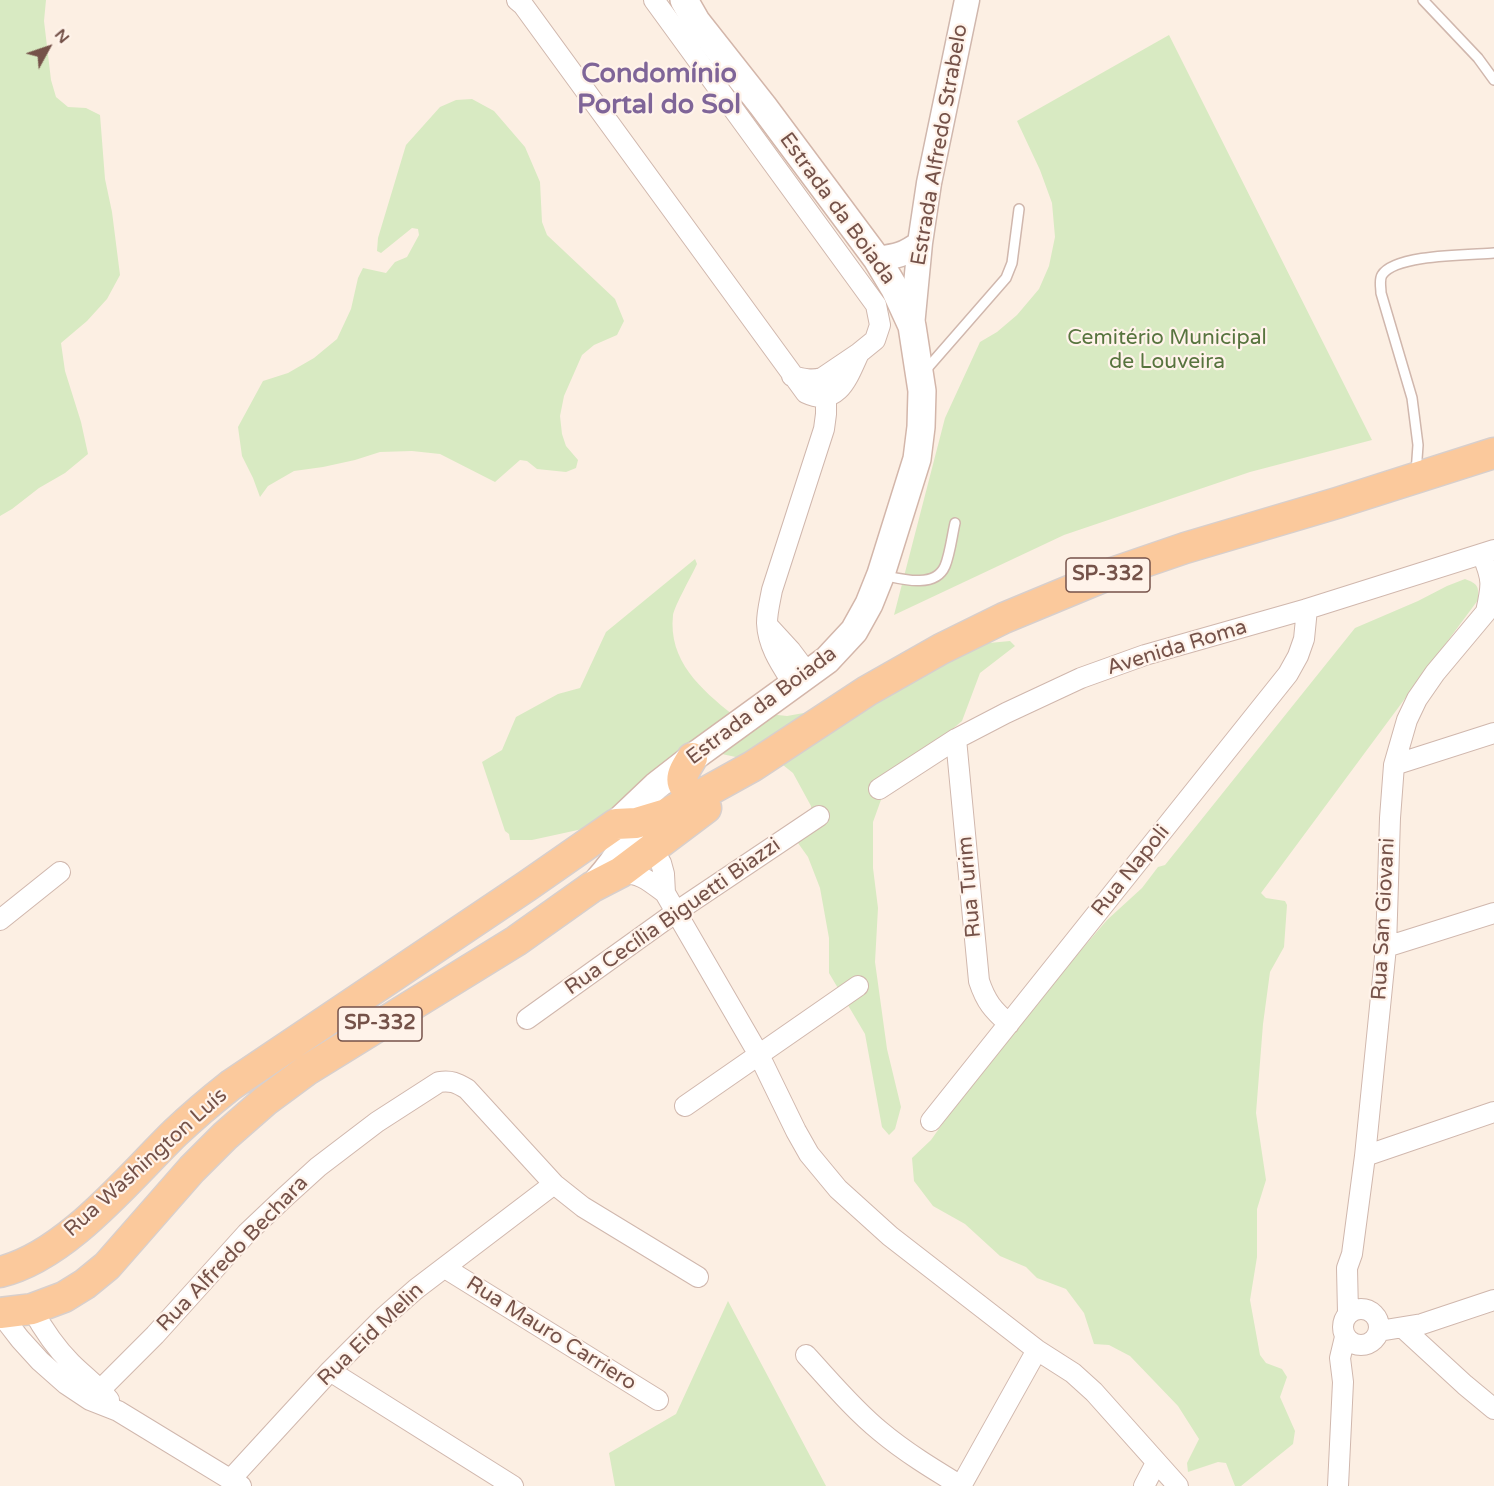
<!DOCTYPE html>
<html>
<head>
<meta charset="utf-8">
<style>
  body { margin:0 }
  #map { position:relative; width:1494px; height:1486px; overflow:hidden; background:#fcefe3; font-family:"Varela Round",sans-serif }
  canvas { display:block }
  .north { position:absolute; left:18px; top:18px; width:60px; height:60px; -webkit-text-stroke:4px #fff3ea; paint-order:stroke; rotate:50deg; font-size:16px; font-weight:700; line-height:24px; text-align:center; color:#755249 }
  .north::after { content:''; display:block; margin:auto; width:21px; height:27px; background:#755249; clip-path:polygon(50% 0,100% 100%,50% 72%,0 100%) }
</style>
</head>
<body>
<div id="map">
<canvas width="1494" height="1486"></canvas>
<div class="north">N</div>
</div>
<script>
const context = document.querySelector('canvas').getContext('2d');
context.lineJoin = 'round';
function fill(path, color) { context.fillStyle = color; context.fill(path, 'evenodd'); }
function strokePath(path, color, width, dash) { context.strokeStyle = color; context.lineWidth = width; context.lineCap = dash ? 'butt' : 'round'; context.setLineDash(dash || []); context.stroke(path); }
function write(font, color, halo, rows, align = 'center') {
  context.font = font + ' "Varela Round",sans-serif'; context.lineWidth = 4.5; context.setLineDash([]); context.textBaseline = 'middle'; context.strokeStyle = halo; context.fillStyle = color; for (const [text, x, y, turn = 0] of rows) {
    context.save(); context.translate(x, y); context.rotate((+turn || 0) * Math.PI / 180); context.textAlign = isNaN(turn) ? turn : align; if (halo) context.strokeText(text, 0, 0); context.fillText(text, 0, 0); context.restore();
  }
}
const green = new Path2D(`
  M0,0H46L44,21L51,80L56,97L68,107L86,108L100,115L105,179L112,212L120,275L107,299L87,321L61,343L65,371L81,422L88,454L65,473L39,488L12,509L0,516Z
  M1169,35L1372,440L1250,472L1064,535L894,615L945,418L980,342L997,332L1017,315L1039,289L1049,266L1055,237L1052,203L1040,170L1017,121Z
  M472,99L494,111L525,147L540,182L542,222L547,235L615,299L624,321L617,335L594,345L582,355L564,396L560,416L562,434L566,446L578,460L576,468L566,472L537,469L527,461L520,460L495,482L440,454L412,451L380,452L355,460L323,467L294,471L268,486L260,497L253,478L242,456L238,427L263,381L288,373L314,358L337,339L351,309L358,278L363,268L386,273L395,262L407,257L419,235L418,229L412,228L381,253L377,251L378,238L406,145L440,107L456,100Z
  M695,559L697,564C692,575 675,605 673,615C668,661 701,689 733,715L759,713L787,716L815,711L914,659L989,643L1010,641L1015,646L980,673L962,721L900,773L882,797L873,822V868L878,908L875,962L887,1049L901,1107L895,1129L889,1135L882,1127L865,1034L829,973V938L820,888L808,857L798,843L812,819L811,806L793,773L778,761L745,759L694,748L621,808L587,828L532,840H510L509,834L505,831L482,762L502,750L516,717L558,694L580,688L606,632Z
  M1465,579C1478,584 1479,586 1478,600L1261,893L1266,898L1285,901L1287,905L1284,947L1270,972L1263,1024L1256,1113L1266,1180L1257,1209V1257L1250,1300L1260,1355L1266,1363L1282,1369L1287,1377L1280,1397L1295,1431L1293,1444L1241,1486H1235L1226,1463L1218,1462L1188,1472L1187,1463L1199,1439L1178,1406L1130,1356L1109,1345L1094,1344L1084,1313L1066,1289L1037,1278L1026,1267L1000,1256L965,1224L933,1206L914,1181L912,1158L931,1140L994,1051L1107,920L1142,888L1158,867L1165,865L1355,628L1418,601L1447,586Z
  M728,1301L826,1486H615L609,1453L676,1414Z`);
const service = new Path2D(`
  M1423,0L1478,58L1494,80
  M924,372L1006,278L1012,263L1019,209
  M1416,473L1418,445L1412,398L1381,293C1381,287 1379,280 1382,275C1395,254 1470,255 1494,253
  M883,575C901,579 935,589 945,566C950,554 952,536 955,523`);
const minor = new Path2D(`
  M517,0L523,5L806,393C838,408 848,377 859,353
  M654,0L876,305L880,325L875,340L859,353L822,378C812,381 803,379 792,376
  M1482,554C1493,580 1492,585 1486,612
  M769,627L791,651L809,675
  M794,685C782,666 768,647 767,623C767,612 770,601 772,590L824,429L826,414V398
  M956,739L979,981C986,1002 993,1010 1009,1024
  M1394,765L1494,733
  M879,789L956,739L1006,713L1081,678L1145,655L1307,609L1494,550
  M647,841L661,863L664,874L665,893
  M621,872C642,874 649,881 665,893L759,1055L796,1131L809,1154L838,1189L890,1236L1037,1350L1073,1373L1094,1392L1178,1486
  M0,920L60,872
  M1386,947L1494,913
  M527,1019L676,912L819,816
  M685,1106L858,986
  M931,1121L1288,674L1298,656L1304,639L1307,609
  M1365,1156L1494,1112
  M445,1268L658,1400
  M1343 1327a18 18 0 1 1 36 0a18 18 0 1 1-36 0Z
  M32,1309C43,1329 55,1347 71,1363C84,1376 98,1386 109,1400
  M0,1313L20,1339L40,1361L66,1384L90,1400L118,1411L241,1486
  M1348,1313L1347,1268L1352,1254L1365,1156L1386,947L1390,818L1394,765L1407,720L1417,699L1435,673L1486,612L1494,604
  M1403,1328L1465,1385L1494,1409
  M1379,1331L1422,1324L1494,1300
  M806,1355C830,1381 853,1409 880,1431C905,1452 933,1469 961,1486
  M330,1371L513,1486
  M90,1400L155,1335L247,1233L285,1197L318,1167L377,1122L439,1082C451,1080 457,1083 467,1089L554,1184L583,1207L698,1277
  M230,1480L330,1371L384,1317L416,1289L554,1184
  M961,1486L1037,1350
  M1144,1486L1156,1463
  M1338,1486L1343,1382L1340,1358L1345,1337`);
const tertiary = new Path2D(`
  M877,259C897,256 904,255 920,243
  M912,326L920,243L929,183L967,0`);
const secondary = new Path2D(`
  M616,824L656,786L692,758L827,660L854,631L869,604L881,574L917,459L921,427L922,391L912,326L895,289L877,259L763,106L696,21L684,0
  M597,882C620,856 631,837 641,804`);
const primary = new Path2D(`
  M692,758C681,776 676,783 696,798
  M0,1272C66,1256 127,1180 175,1133C193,1116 212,1100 231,1085L527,886L616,824L636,823L666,814L679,807L753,766L867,691L941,649L1004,618L1115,572L1185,548L1337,503L1494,453
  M0,1313L32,1309L64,1297L85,1284L107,1266L192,1169L225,1136L265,1101L307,1070L516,941L592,887L621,872L706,808`);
const shields = [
  [1108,575,84],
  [380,1024,84]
];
const shieldNames = [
  ["SP-332",1108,575],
  ["SP-332",380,1024]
];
const streetNames = [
  ["Estrada Alfredo Strabelo",940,145,-80],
  ["Estrada da Boiada",837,209,54],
  ["Avenida Roma",1177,648,-17],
  ["Estrada da Boiada",762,706,-37],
  ["Rua Napoli",1131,871,-51],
  ["Rua Turim",970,887,-95],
  ["Rua Cecília Biguetti Biazzi",673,917,-35],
  ["Rua San Giovani",1384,919,-87],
  ["Rua Washington Luís",146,1163,-42],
  ["Rua Alfredo Bechara",233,1254,-46],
  ["Rua Mauro Carriero",551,1334,32],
  ["Rua Eid Melin",371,1335,-44]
];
const parkNames = [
  ["Cemitério Municipal",1167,338],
  ["de Louveira",1167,362]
];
const districtNames = [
  ["Condomínio",659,75],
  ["Portal do Sol",659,106]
];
fill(green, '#d8eac2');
strokePath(service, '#d0b7ad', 12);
strokePath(minor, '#d0b7ad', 22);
strokePath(tertiary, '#d0b7ad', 27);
strokePath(secondary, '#d3b6aa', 30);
strokePath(primary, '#d8cfcc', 33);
strokePath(service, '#fff', 9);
strokePath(minor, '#fff', 20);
strokePath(tertiary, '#fff', 24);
strokePath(secondary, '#fff', 27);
strokePath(primary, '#fbc99c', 30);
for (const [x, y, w] of shields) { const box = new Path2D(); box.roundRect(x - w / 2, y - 17, w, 34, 4.5); context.fillStyle = '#fff3ea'; context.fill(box); strokePath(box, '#755249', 1.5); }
write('bold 20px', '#755249', null, shieldNames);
write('21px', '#755249', '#fff3ea', streetNames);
write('21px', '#57743e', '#fff3ea', parkNames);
write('bold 27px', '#7f6598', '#fff3ea', districtNames);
</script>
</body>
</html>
